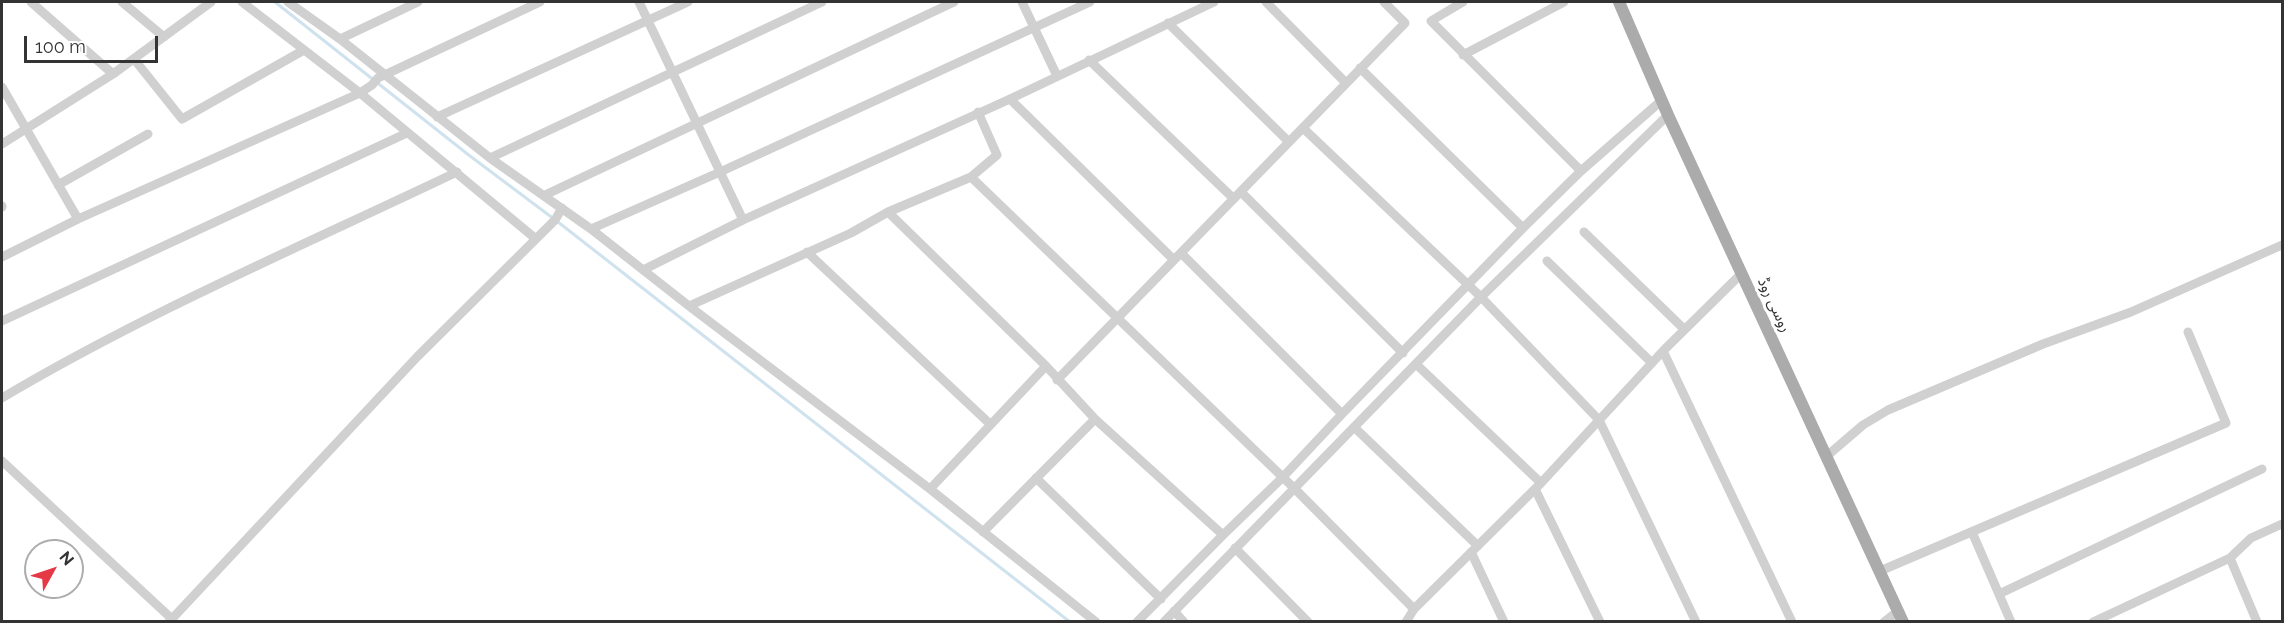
<!DOCTYPE html>
<html>
<head>
<meta charset="utf-8">
<style>
  body { margin:0 }
  #map { position:relative; width:2284px; height:623px; overflow:hidden; background:#fff; font-family:Raleway,sans-serif }
  canvas { display:block }
  .frame { position:absolute; inset:0; border:3px solid #333; pointer-events:none }
  .north { position:absolute; left:24px; top:539px; width:60px; height:60px; box-sizing:border-box; background:#fff; border:2px solid #adadad; border-radius:50%; rotate:50deg; font-size:16px; font-weight:700; line-height:24px; text-align:center; color:#333 }
  .north::after { content:''; display:block; margin:auto; width:21px; height:27px; background:#e63946; clip-path:polygon(50% 0,100% 100%,50% 72%,0 100%) }
  .scale { position:absolute; left:24px; top:36px; width:134px; height:27px; box-sizing:border-box; border:3px solid #333; border-top:0; padding-left:8px; font-size:18px; line-height:21px; white-space:nowrap; color:#333; -webkit-text-stroke:4px #fff; paint-order:stroke }
</style>
</head>
<body>
<div id="map">
<canvas width="2284" height="623"></canvas>
<div class="frame"></div>
<div class="north">N</div>
<div class="scale">100 m</div>
</div>
<script>
const context = document.querySelector('canvas').getContext('2d');
context.lineJoin = 'round';
function strokePath(path, color, width, dash) { context.strokeStyle = color; context.lineWidth = width; context.lineCap = dash ? 'butt' : 'round'; context.setLineDash(dash || []); context.stroke(path); }
function write(font, color, halo, rows, align = 'center') {
  context.font = font + ' Raleway,"Noto Sans Arabic",sans-serif'; context.lineWidth = 6; context.setLineDash([]); context.textBaseline = 'middle'; context.strokeStyle = halo; context.fillStyle = color; for (const [text, x, y, turn = 0] of rows) {
    context.save(); context.translate(x, y); context.rotate((+turn || 0) * Math.PI / 180); context.textAlign = isNaN(turn) ? turn : align; if (halo) context.strokeText(text, 0, 0); context.fillText(text, 0, 0); context.restore();
  }
}
const stream = new Path2D(`
  M275,2L470,156L558,222L1070,622`);
const minor = new Path2D(`
  M31,2L113,74
  M122,2L164,37
  M242,2L360,93L536,239
  M288,2L340,39L490,158L591,229L689,306L930,489L1096,622
  M639,2L743,220
  M1022,2L1057,76
  M1266,2L1346,83
  M1463,2L1431,21L1581,171
  M1168,23L1289,142
  M340,39L418,2
  M1463,55L1564,2
  M134,59L182,119L304,50
  M1089,60L1234,199
  M1360,68L1523,228
  M2,87L78,219
  M1010,99L1174,260
  M437,117L688,2
  M1303,128L1481,297L1599,420L1696,622
  M2,144L113,74L211,2
  M490,158L822,2
  M971,177L1295,489L1414,609
  M58,185L148,134
  M1241,192L1403,353
  M545,195L954,2
  M2,206V207
  M888,212L1046,366L1095,419L1223,535
  M591,229L720,172L1090,2
  M1584,232L1684,329
  M807,252L990,424
  M1181,253L1342,414
  M2,257L78,219L360,93L372,85L378,78L540,2
  M1547,261L1652,363
  M643,270L743,220L1010,99L1214,2
  M689,306L851,233L888,212L971,177L997,155L978,112
  M2,321L407,133
  M1663,351L1792,622
  M1416,364L1541,483
  M1057,380L1405,23L1384,2
  M2,398C147,312 304,245 457,172
  M1354,427L1478,546
  M1828,455L1863,425L1888,410L2043,344L2131,312L2282,245
  M2,461L172,619
  M1036,478L1161,599
  M930,489L1046,366
  M1535,489L1600,622
  M983,532L1095,419
  M1972,532L2011,622
  M1235,548L1308,622
  M1471,552L1504,622
  M1880,571L2226,423L2188,332
  M1999,594L2262,469
  M1174,611L1184,622
  M169,622L417,357L555,220L562,208
  M1137,622L1223,535L1282,478L1342,414L1523,228L1581,171L1662,100
  M1164,622L1481,297L1668,115
  M1406,622L1414,609L1541,483L1663,351L1742,273
  M1884,622L1898,611
  M2093,622L2230,558
  M2257,622L2230,558L2251,538L2282,524`);
const major = new Path2D(`
  M1619,2L1668,115L1903,622`);
const streetNames = [
  ["روسی روڈ",1774,305,65]
];
strokePath(stream, '#cfe2ee', 3);
strokePath(minor, '#d0d0d0', 9);
strokePath(major, '#ababab', 12);
write('15px', '#333', '#fff', streetNames);
</script>
</body>
</html>
